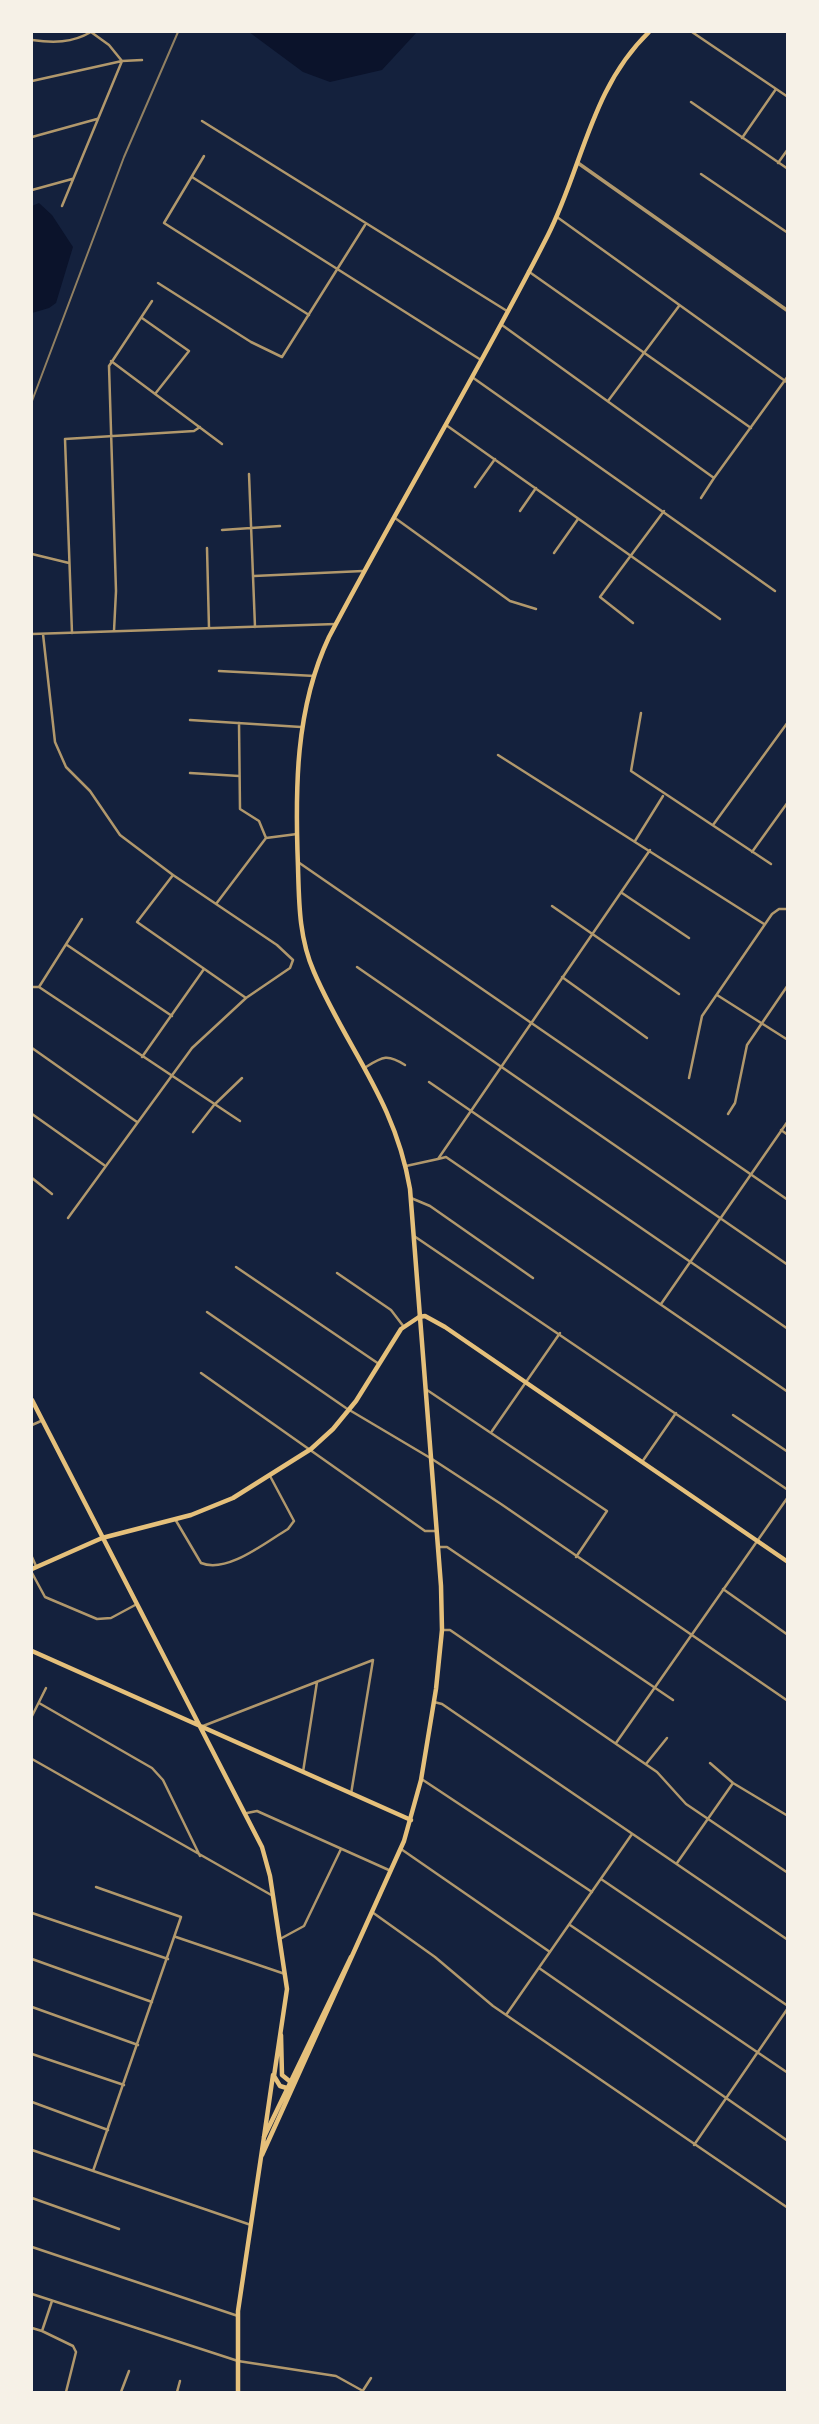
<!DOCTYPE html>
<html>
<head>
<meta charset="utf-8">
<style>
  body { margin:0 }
  #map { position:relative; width:819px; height:2424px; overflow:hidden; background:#14213d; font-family:"IBM Plex Serif",serif }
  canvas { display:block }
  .frame { position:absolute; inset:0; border:33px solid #f6f1e7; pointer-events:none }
</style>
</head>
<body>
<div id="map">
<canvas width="819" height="2424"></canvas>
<div class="frame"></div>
</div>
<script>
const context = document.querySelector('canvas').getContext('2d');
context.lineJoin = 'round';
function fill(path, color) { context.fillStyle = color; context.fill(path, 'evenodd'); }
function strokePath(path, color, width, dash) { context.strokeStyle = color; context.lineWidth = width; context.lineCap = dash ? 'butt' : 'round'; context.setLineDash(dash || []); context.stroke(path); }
const water = new Path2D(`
  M249,32H417L382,70L330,82L303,72Z
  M39,203L52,215L73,247L56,303L49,308L32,313V206Z`);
const minor = new Path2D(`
  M692,32L788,97
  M32,40C53,43 72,43 91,32L109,45L122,61L62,206
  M32,81L122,61L142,60
  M691,102L788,169
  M202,121L507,311
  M32,137L97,119
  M742,138L776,89
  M204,156L164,223L309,315
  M778,163L788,149
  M701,174L788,233
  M192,177L481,360
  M32,190L72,179
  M557,217L788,383
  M528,271L751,428
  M158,283L251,342L282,357L365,225
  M142,318L189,351L155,394
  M502,325L714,478L788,376
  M111,361L222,444
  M472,377L775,591
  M608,401L679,306
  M446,425L720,619
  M249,474L255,627
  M475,487L495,459
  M701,498L714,478
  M520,511L536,488
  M395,518L510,601L536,609
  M222,530L280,526
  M207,548L209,628
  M554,553L578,519
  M32,554L69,563
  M254,576L363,571
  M633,623L600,597L664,511
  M114,631L116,591L109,366L152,301
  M72,633L65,439L194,431L200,427
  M32,634L336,624
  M43,634L55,742L66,767L90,791L120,835L173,875L277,945L293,960L290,968L246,998L192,1048L68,1218
  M219,671L315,676
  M641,713L631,771L771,864
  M190,720L301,727
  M239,723L240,809L259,821L266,838L297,834
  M498,755L764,924
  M190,773L239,776
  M713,825L788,722
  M635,841L663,796
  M752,852L788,802
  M298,862L788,1200
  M173,875L137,922L246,998
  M622,893L689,938
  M216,904L266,838
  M552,906L679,994
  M67,945L172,1016
  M357,967L788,1265
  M562,977L647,1038
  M32,987H39L82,919
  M39,987L240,1121
  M717,995L788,1040
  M32,1048L137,1122
  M142,1057L204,969
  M366,1067C383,1056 388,1054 405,1065
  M689,1078L702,1016L772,914L779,909H788
  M429,1082L788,1329
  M32,1114L104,1165
  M728,1114L735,1103L747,1045L788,985
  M781,1130L788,1135
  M193,1132L214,1105L242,1078
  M438,1159L446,1157L788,1392
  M406,1166L438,1159L650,850
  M32,1178L52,1194
  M411,1198L430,1206L533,1278
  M414,1236L788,1490
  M236,1267L379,1364
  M337,1273L391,1310L404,1327
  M661,1304L788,1121
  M207,1312L346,1408L432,1459L501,1504L788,1701
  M201,1373L425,1531H437
  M427,1390L607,1511L576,1557
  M733,1415L788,1452
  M32,1425L41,1421
  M492,1431L560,1333
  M642,1462L676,1413
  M175,1519L201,1563C227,1574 266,1542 288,1529L294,1521L270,1476
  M439,1547H447L673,1700
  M32,1557L36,1566
  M32,1573L45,1597L97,1619L111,1618L137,1604
  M723,1589L788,1635
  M442,1630H450L657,1772L686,1804L788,1873
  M434,1702L442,1704L788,1940
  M39,1703L152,1768L163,1780L200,1856
  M32,1716L46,1688
  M203,1726L373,1660L351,1794
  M616,1743L788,1497
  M32,1759L273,1896
  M710,1763L733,1783L788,1816
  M646,1764L667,1738
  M303,1772L317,1682
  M423,1780L592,1892
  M247,1813L257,1811L391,1871
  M401,1849L550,1952
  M677,1863L733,1783
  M601,1879L788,2006
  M372,1912L435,1957L493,2006L788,2208
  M32,1913L168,1959
  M570,1925L788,2073
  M176,1937L285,1974
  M280,1939L304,1926L341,1849
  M32,1959L152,2002
  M539,1968L788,2141
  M32,2007L138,2045
  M506,2015L632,1834
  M32,2054L124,2085
  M32,2102L108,2130
  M694,2145L788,2008
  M32,2150L251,2225
  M93,2171L181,1917L96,1887
  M32,2198L119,2229
  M32,2247L238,2316
  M32,2294L238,2361L336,2376L363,2391
  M52,2301L42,2331L73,2346L76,2352L66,2392
  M32,2328L42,2331
  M121,2392L129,2371
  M177,2392L180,2381
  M362,2392L371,2378`);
const tertiary = new Path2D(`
  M578,163L788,311`);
const secondary = new Path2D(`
  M32,1400L262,1847L270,1876L287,1989L274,2076L280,2086L290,2089
  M32,1569L102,1538L191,1515L233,1498L311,1449L333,1429L356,1401L401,1329L419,1317L425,1316L445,1327L788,1562
  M32,1651L411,1820
  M281,2035L282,2075L293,2084
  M264,2137L273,2075`);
const primary = new Path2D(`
  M262,2155L404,1841L421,1780L436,1689L442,1630L441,1586L410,1189C395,1100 347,1049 314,972C299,938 299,903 298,867C295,790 295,709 329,637C400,502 479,371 548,235C583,165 591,88 649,32
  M238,2392V2311L264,2137L351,1957`);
const rail = new Path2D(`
  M32,401L124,157L178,32`);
fill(water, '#0b132b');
strokePath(minor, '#b1986c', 2.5);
strokePath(tertiary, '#b1986c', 3.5);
strokePath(secondary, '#e5c07b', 4.5);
strokePath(primary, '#e5c07b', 4.5);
strokePath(rail, '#918062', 2);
</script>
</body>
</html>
